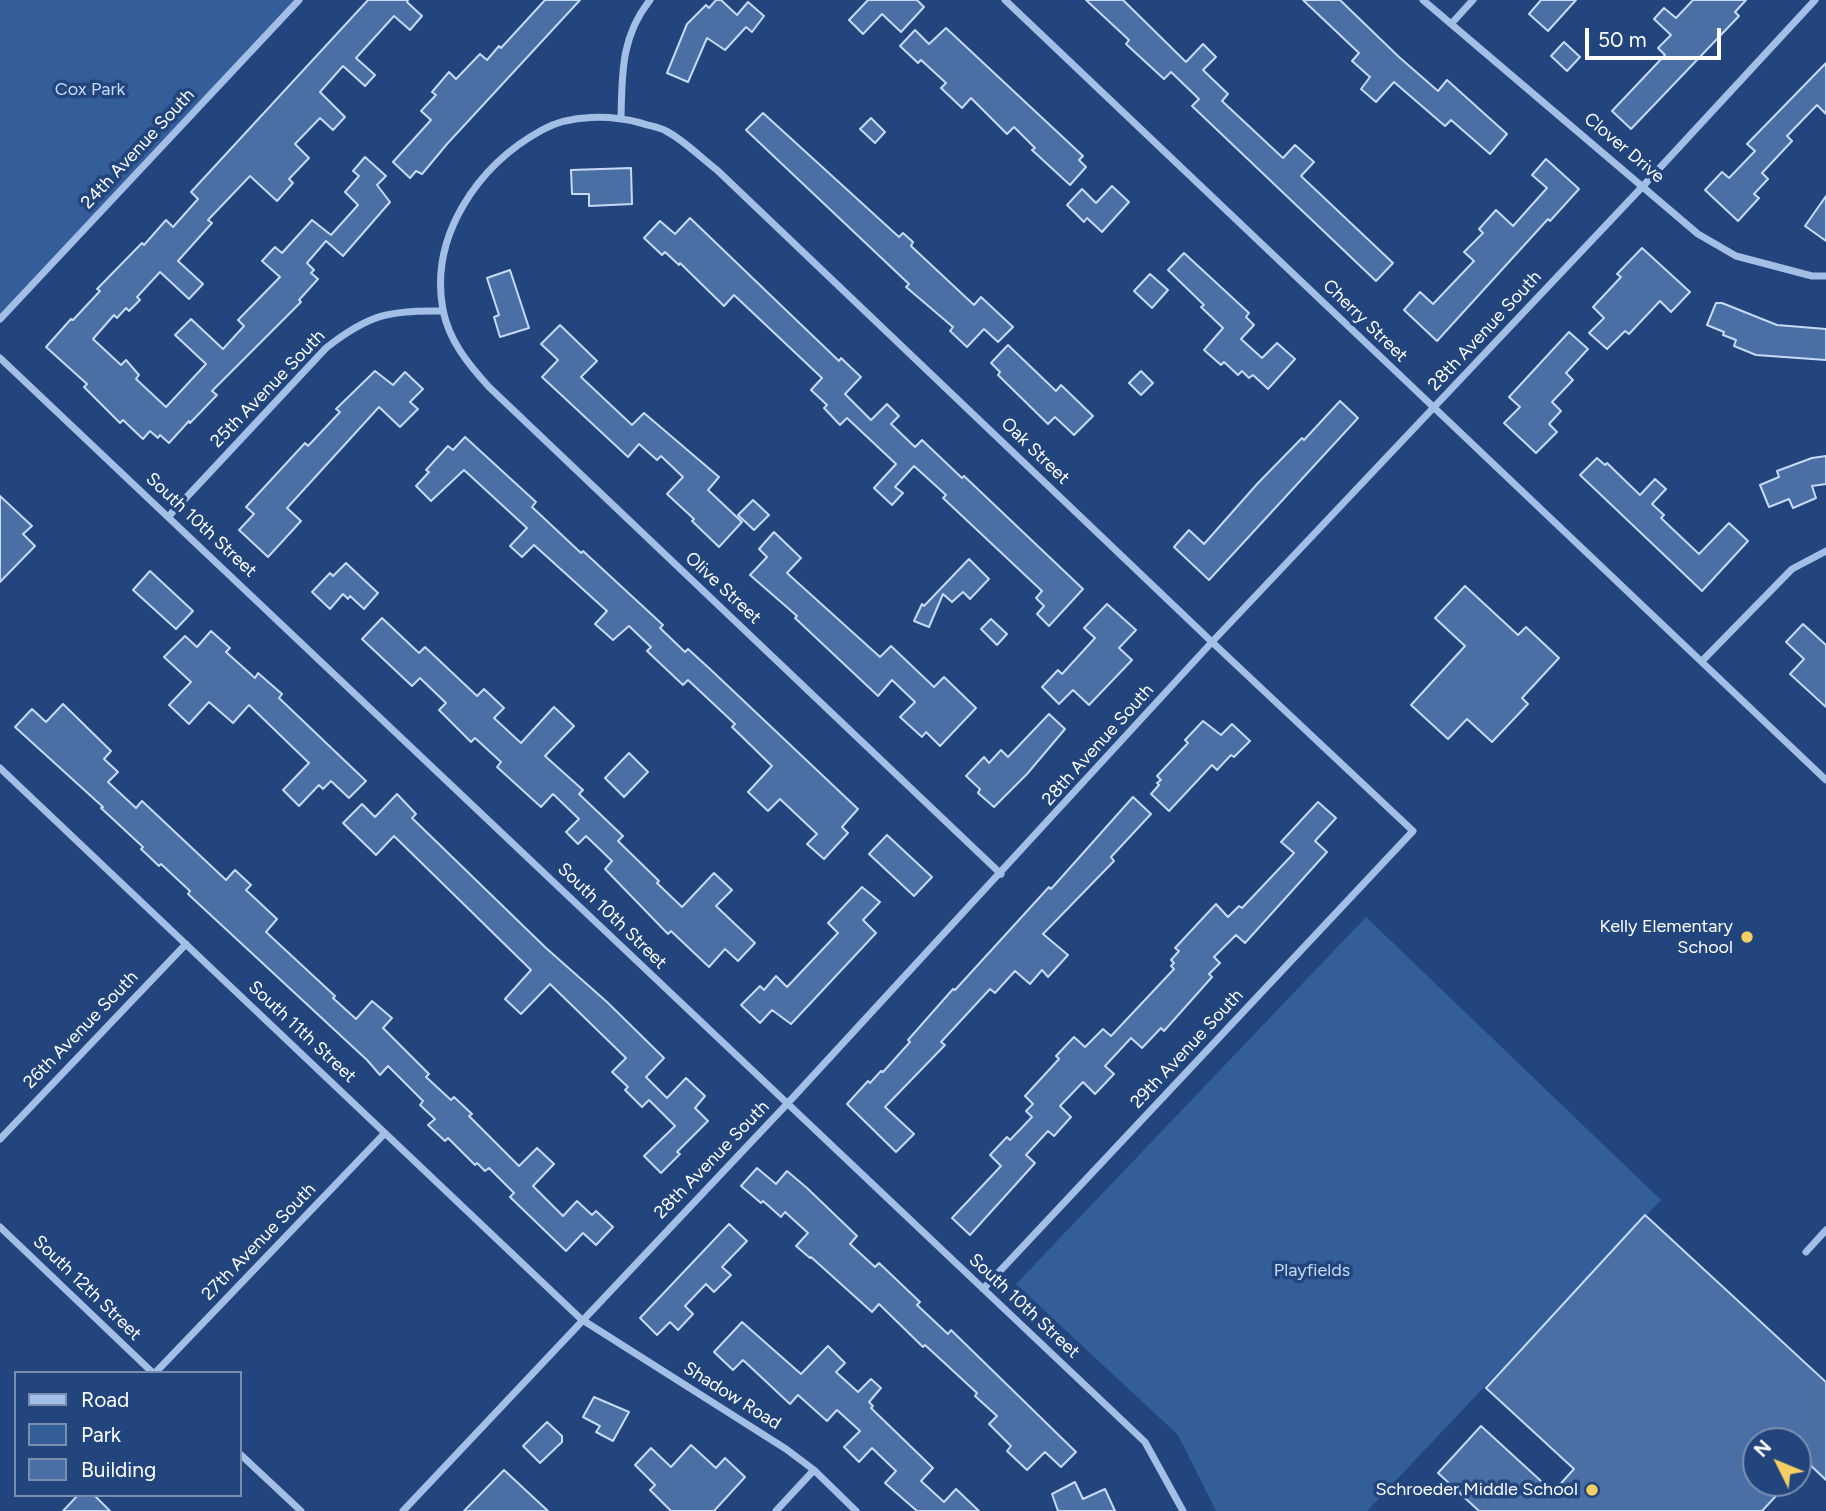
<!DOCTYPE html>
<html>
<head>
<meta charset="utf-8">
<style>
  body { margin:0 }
  #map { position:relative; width:1826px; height:1511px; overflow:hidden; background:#21457c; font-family:Figtree,sans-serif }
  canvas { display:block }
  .legend { position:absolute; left:14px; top:1371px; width:228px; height:126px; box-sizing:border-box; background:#21457c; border:2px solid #7a8fb0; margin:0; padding:9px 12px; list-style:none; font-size:21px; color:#fff }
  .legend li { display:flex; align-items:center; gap:14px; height:35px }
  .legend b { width:35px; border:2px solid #7a8fb0 }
  .north { position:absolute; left:1742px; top:1427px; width:70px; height:70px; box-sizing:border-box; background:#21457c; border:2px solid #7a8fb0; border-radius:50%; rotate:313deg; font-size:19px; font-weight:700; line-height:28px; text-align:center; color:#fff }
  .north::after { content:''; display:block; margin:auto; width:24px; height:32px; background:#f3cf64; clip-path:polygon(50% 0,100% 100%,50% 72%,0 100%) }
  .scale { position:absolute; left:1585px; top:28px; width:136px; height:32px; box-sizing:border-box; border:4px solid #fff; border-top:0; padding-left:9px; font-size:21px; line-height:24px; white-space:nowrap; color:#fff; -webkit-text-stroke:5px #21457c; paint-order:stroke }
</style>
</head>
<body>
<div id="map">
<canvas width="1826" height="1511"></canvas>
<ul class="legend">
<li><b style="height:9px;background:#a3bfe6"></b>Road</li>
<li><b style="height:19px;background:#345e9a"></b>Park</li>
<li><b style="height:19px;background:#496fa5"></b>Building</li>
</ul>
<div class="north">N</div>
<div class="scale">50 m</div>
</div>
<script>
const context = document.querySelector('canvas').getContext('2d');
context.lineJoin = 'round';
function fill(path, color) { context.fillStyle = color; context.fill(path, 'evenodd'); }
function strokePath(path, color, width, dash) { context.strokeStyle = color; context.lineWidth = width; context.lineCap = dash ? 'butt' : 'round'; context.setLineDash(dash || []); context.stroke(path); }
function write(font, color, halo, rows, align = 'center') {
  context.font = font + ' Figtree,sans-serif'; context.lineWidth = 7; context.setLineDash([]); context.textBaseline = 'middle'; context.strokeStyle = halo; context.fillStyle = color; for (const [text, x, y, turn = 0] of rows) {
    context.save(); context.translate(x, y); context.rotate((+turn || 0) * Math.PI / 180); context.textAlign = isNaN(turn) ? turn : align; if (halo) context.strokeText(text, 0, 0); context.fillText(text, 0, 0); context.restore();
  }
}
const green = new Path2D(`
  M0,0H299L0,319Z
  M1366,917L1661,1200L1367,1511H1216L1178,1435L1016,1284Z`);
const building = new Path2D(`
  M368,0H408L407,2L422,16L410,30L394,16L356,58L375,75L365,86L343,66L320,92L345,117L333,130L320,118L295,144L309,158L289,179L293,183L277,201L250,176L208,220L212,223L178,261L203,284L189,299L160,272L137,297L140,300L129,311L126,308L117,318L114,315L93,339L121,365L126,360L139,375L136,379L166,407L206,364L175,335L191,319L223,349L244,326L238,320L280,277L262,261L275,247L282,253L312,220L331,235L358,205L345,192L359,176L353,171L365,157L386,176L377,185L390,202L343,256L326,241L307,263L314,270L311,273L318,279L299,300L301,302L212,391L217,395L190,423L189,421L169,443L160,435L158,438L150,431L143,439L123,420L120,423L84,387L87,384L46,347L71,319L73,320L100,291L97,289L142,243L144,245L166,220L173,227L198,199L191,192Z
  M545,0H580L447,144L422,174L416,171L410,178L393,162L431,120L421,111L436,95L432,92L449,72L456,79L480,54L487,60L499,46L501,48Z
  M716,0H721L737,15L748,2L764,16L752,32L746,27L725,50L707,38L688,82L667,73L687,24L706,5L709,8Z
  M868,0H917L924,7L901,32L882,14L863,34L849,20Z
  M1086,0H1123L1186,62L1203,44L1216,57L1203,70L1228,94L1222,101L1283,158L1295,145L1314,162L1301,176L1393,263L1376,281L1192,106L1199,99L1171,72L1164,79L1126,44L1129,40Z
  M1303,0H1340L1399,57L1438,91L1447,80L1507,134L1490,154L1451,120L1445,126L1394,82L1376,102L1361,89L1370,77L1352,61L1359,53Z
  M1541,0H1576L1548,31L1529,14Z
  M1693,0H1746L1735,12L1739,16L1631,129L1612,111L1665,55L1658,48L1671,35L1654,19L1664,8L1676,18Z
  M946,28L1083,156L1079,160L1086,167L1070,185L1032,150L1035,148L1014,127L1007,134L971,98L962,108L941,88L946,83L921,60L918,63L900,46L915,30L929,44Z
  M1564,42L1580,57L1567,71L1551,56Z
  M1826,63V114L1817,105L1787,136L1792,141L1762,173L1768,179L1754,194L1759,198L1738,221L1705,190L1722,172L1729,178L1755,151L1747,144Z
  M763,113L899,237L903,233L913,242L911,246L974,305L981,297L1013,327L998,342L984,329L967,347L950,331L953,327L906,287L909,284L746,130Z
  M871,118L885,132L875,143L860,129Z
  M1546,159L1579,189L1550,221L1548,219L1437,341L1404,310L1420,292L1433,304L1474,261L1464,252L1483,233L1479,229L1496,210L1513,226L1547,188L1532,175Z
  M631,168L632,204L589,206V194H572L571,170Z
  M1112,186L1129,202L1102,232L1087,218L1084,222L1067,205L1082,189L1096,203Z
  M1826,196V241L1805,226Z
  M690,218L839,361L841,358L861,377L845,394L871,420L887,404L899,416L891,424L915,447L922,440L962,478L964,476L1083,589L1049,626L1037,614L1044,606L1036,598L1042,591L943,498L946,495L914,466L895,487L903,493L892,505L874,488L896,464L847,418L840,425L824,408L827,405L811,390L822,378L734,295L724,306L680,263L679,265L665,252L662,255L644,238L660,221L675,234Z
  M1642,248L1690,292L1671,312L1660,301L1629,334L1625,331L1607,349L1589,333L1604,318L1593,307L1621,277L1617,274Z
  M1184,253L1249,313L1246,317L1254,325L1241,339L1262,358L1277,343L1295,359L1268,389L1253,375L1249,378L1242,371L1238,375L1224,362L1221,365L1204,350L1223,328L1201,307L1204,305L1168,270Z
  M510,270L529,328L500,337L494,317L499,315L487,278Z
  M1150,274L1168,290L1152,308L1134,291Z
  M1716,303H1722L1777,325L1826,329V360L1756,355L1734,346L1736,340L1723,335L1724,332L1707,325Z
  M560,325L597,361L581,377L632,425L644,413L719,477L708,490L742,522L719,547L692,521L694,519L667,494L683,477L661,456L657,460L639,444L628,457L542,377L558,360L541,344Z
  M1569,332L1588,349L1566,373L1573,380L1552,402L1561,411L1549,424L1557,432L1536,453L1504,423L1520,407L1509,397Z
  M1008,345L1056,391L1061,385L1093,416L1074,435L1055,417L1048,424L998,375L1000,372L991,363Z
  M375,371L393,385L405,372L423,389L410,402L418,409L400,427L379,407L287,508L301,521L268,557L239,530L254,514L246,507L305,443L308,446L340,412L336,409Z
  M1141,371L1153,383L1141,395L1129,383Z
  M1340,401L1358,418L1209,580L1174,547L1189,530L1204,544L1258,483L1302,438L1304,440Z
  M465,437L536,502L532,507L581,553L583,551L663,625L660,628L685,652L688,649L710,669L858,809L842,827L848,833L824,859L807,844L817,834L780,799L768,811L748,792L772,766L732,727L735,724L688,680L683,685L647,651L651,647L629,626L613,640L595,624L607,611L534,545L522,557L510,546L527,528L464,470L431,501L416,486L429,472L426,470L448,446L453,450Z
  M1826,456V484L1812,486L1816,498L1793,508L1789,499L1769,507L1760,485L1779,477L1777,471L1812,458Z
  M1597,458L1605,465L1607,463L1640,495L1655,479L1666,489L1652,504L1664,515L1661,518L1699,554L1729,523L1748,541L1702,591L1580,475Z
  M0,496L32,526L23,534L35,546L0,582Z
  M753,500L769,515L754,530L738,515Z
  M774,532L801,558L787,573L880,657L891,646L934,687L944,677L976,708L940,746L926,732L922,737L900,717L915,702L892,680L878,696L795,618L797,616L750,575L767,557L759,549Z
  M969,559L989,579L970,599L963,592L952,602L943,594L929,627L914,621L922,604L924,606Z
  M346,563L378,593L364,609L350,596L348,599L343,594L330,609L312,592L330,573L333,576Z
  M150,571L193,611L176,629L133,590Z
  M1465,586L1518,635L1526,627L1559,658L1522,698L1528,704L1492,742L1467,719L1448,739L1411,705L1465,646L1435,618Z
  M1107,604L1136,630L1119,648L1132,660L1089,705L1073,690L1059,704L1042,687L1058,670L1062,674L1095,638L1084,628Z
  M382,618L419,653L425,647L477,696L484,689L504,708L494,718L521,743L554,707L574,726L545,756L583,790L579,794L623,836L618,841L659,881L657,883L682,907L714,873L732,890L716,906L755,943L738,961L725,949L709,967L671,931L668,934L605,869L612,861L586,836L578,844L566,832L579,819L553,794L541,807L497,767L501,762L475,738L471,742L439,710L446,703L420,678L412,686L362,639Z
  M991,619L1007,634L997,645L981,629Z
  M1803,624L1826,645V707L1790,674L1804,659L1786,642Z
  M211,631L230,648L226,652L255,678L258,673L282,694L279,698L366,781L349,798L331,781L323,789L319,785L299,806L283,790L309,763L249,705L233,723L209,702L189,724L169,705L191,682L164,657L185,636L197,647Z
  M63,704L111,751L104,759L118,772L108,782L136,808L142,801L226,880L235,870L251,885L246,890L277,919L266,932L335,996L333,998L356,1019L372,1001L392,1018L383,1028L429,1074L426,1077L451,1100L454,1097L472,1114L469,1116L519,1166L537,1148L554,1164L533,1186L563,1216L577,1201L592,1215L596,1211L613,1227L596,1245L583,1233L566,1251L510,1197L514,1193L489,1168L485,1171L477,1163L475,1165L448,1138L445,1141L428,1125L435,1119L420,1105L423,1101L388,1066L380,1075L367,1060L188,894L190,891L161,864L159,866L141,849L143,847L101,808L103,807L15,727L32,709L46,722Z
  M1049,714L1065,729L1027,774L994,807L978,793L980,789L966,776L984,757L989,763L1001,750L1008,757Z
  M1203,721L1221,735L1232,724L1250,741L1234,757L1231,755L1217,770L1212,765L1169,811L1151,794L1159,785L1157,783L1161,780L1157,776L1188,743L1185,740Z
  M629,753L648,772L624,797L605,778Z
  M397,794L416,814L412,818L546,948L607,1002L664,1058L646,1077L667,1098L686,1078L705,1096L695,1108L708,1121L677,1152L680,1154L661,1173L644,1156L675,1126L649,1100L642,1107L625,1090L628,1087L612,1072L626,1058L550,984L521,1014L505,999L531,970L394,836L376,855L343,823L362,804L375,817Z
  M1133,797L1151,814L1111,857L1114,861L1043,934L1068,955L1048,977L1042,970L1030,984L1015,971L995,993L990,989L941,1042L945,1045L885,1107L914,1134L896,1152L847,1104L868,1081L870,1083L881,1071L883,1072L910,1042L908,1040L953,989L955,990L1049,887L1051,889Z
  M1318,802L1336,818L1315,841L1327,852L1245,943L1236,935L1214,957L1220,963L1209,974L1212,977L1164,1031L1161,1028L1142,1048L1131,1038L1105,1066L1114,1074L1095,1094L1083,1082L1060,1106L1071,1117L1054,1136L1048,1131L1026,1155L1035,1163L970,1235L952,1218L1001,1166L990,1155L1007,1137L1010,1140L1032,1117L1026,1111L1033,1104L1025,1096L1059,1059L1056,1056L1074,1037L1085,1047L1103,1029L1111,1036L1174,969L1171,966L1174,963L1171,960L1179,951L1175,948L1216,904L1228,917L1239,906L1242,908L1294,853L1281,842Z
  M887,835L932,877L914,896L869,854Z
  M862,887L880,902L863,920L876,933L791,1024L772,1010L760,1023L741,1005L760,986L764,990L776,976L787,987L838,933L828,923Z
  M757,1168L776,1184L787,1171L807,1188L857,1236L850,1244L875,1267L879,1263L920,1302L917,1305L948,1334L951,1330L1076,1452L1061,1467L1045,1452L1027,1470L1007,1451L1011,1446L989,1424L997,1416L975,1396L977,1393L925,1345L923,1347L879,1304L872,1312L811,1257L810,1258L796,1246L808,1233L785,1212L781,1217L763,1201L761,1203L741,1186Z
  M1645,1215L1826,1382V1480L1807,1462L1798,1472V1441H1756V1483H1788L1762,1511H1479L1438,1473L1481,1426L1553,1492L1574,1469L1486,1388Z
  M729,1224L747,1241L722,1267L731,1275L714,1292L706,1284L685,1306L693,1314L678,1330L670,1322L657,1335L640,1318Z
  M742,1322L801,1374L828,1346L845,1363L836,1372L858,1392L871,1379L881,1388L869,1402L873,1406L871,1408L933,1468L921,1481L944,1502L956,1489L979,1511H917L885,1483L896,1471L872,1448L859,1462L844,1447L860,1431L837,1410L827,1421L798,1395L790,1404L743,1360L733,1370L714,1352Z
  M594,1397L629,1412L613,1441L596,1432L600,1426L583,1417Z
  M547,1422L562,1436V1442L540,1463L523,1446Z
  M691,1445L716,1468L725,1458L745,1477L714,1511H671L650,1490L655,1485L635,1465L651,1448L671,1467Z
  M504,1470L548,1511H464Z
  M1075,1482L1083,1499L1105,1489L1115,1511H1058L1052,1494Z
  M78,1495H94L110,1511H63Z`);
const minor = new Path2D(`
  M1005,0L1826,780
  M1423,0L1698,234L1736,256L1812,276H1826
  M1451,24L1473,0
  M621,118C622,74 621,36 650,0
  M0,319L299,0
  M0,358L1145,1442L1183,1511
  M169,516L326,348C369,314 390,310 443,311
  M1702,661L1792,569L1826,551
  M0,768L581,1319L786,1449L814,1470L856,1511
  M0,1139L186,944
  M0,1227L153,1373
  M1806,1252L1826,1230
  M983,1289L1413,831L1212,642L717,170C701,158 684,140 666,131C659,127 649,126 641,123C611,115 570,114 542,130C478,165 429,236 443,310C449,341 469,365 489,387L1001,874
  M155,1373L385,1133
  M240,1454L301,1511
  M403,1511L787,1104L1212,642L1644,185L1815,0
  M776,1511L814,1470`);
const markers = [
  [1747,937,7,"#f3cf64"],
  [1592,1490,7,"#f3cf64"]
];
const parkNames = [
  ["Cox Park",90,90],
  ["Playfields",1312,1271]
];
const streetNames = [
  ["Clover Drive",1624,148,40],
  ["24th Avenue South",138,149,-47],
  ["Cherry Street",1365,321,44],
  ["28th Avenue South",1485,331,-47],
  ["25th Avenue South",268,389,-46],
  ["Oak Street",1035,451,44],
  ["South 10th Street",201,525,43],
  ["Olive Street",723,588,43],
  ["28th Avenue South",1098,745,-48],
  ["South 10th Street",612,916,44],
  ["26th Avenue South",81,1030,-46],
  ["South 11th Street",302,1032,43],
  ["29th Avenue South",1187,1049,-47],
  ["28th Avenue South",712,1160,-46],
  ["27th Avenue South",259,1242,-46],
  ["South 12th Street",87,1288,44],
  ["South 10th Street",1024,1306,43],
  ["Shadow Road",732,1396,32]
];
const poiNames = [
  ["Kelly Elementary",1733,927],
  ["School",1733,948],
  ["Schroeder Middle School",1578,1490]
];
fill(green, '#345e9a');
fill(building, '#496fa5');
strokePath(building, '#c7daf5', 2);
strokePath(minor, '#a3bfe6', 7);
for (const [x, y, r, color] of markers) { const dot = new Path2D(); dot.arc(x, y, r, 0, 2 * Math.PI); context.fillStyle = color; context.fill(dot); strokePath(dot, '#21457c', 2.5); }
write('18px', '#c7daf5', '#21457c', parkNames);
write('18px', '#fff', '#21457c', streetNames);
write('18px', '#fff', '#21457c', poiNames, 'right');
</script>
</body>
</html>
